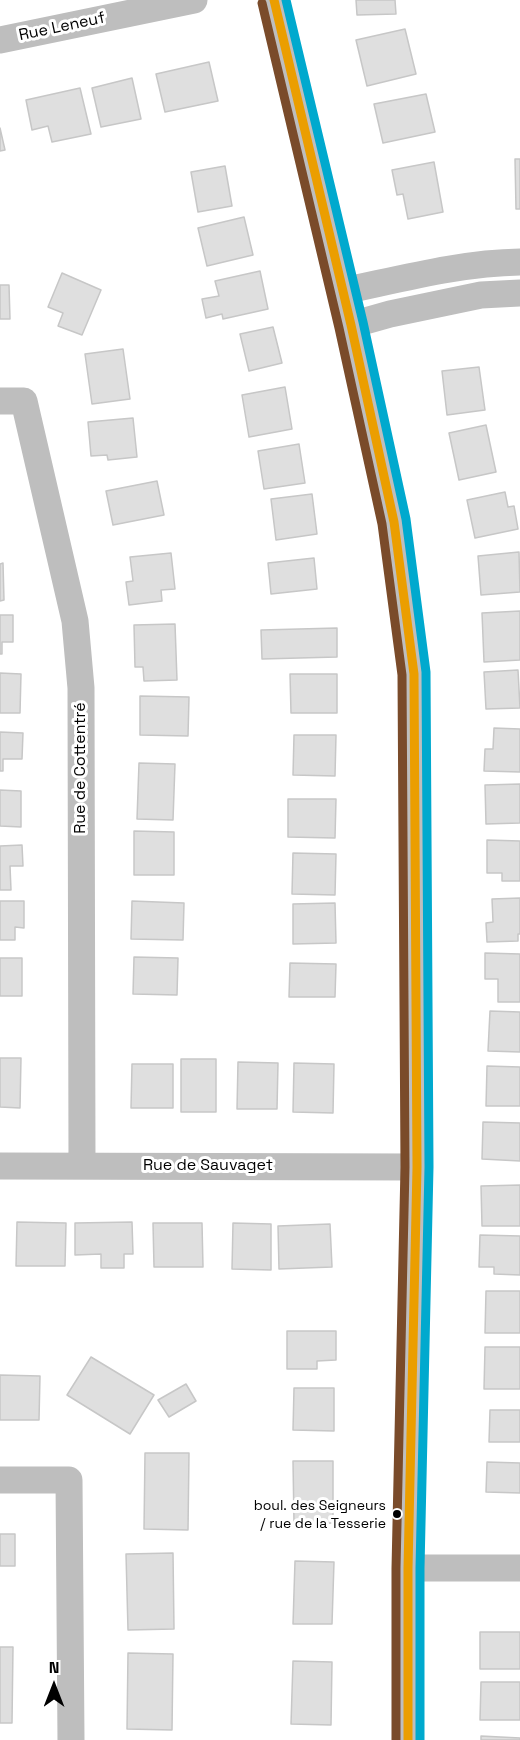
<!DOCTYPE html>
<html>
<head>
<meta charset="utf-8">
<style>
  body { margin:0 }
  #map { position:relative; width:520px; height:1740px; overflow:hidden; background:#fff; font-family:"Space Grotesk",sans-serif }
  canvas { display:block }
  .north { position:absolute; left:24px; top:1656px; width:60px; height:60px; -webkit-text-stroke:4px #fff; paint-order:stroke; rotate:0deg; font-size:16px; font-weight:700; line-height:24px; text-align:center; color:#000 }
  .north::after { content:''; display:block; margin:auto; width:21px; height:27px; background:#000; clip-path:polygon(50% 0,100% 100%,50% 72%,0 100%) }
</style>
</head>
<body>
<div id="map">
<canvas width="520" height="1740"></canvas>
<div class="north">N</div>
</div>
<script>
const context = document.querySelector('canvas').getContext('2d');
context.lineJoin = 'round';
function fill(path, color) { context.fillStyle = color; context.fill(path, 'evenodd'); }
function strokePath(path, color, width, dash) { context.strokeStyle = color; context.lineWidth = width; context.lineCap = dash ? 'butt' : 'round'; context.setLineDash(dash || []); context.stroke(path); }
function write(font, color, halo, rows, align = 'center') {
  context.font = font + ' "Space Grotesk",sans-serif'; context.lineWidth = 6; context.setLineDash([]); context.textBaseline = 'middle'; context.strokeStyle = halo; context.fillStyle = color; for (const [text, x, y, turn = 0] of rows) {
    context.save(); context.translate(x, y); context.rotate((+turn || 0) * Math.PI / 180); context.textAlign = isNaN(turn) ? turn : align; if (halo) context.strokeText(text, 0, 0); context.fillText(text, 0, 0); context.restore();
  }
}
const building = new Path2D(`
  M356,0H395L396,14L357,15Z
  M405,29L416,74L367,86L356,40Z
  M209,62L218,101L165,112L156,74Z
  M132,78L141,119L101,127L92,88Z
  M80,88L91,134L52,142L48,126L32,130L26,100Z
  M426,94L435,132L383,143L374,104Z
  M0,128L5,150L0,151Z
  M515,159H520V209H516Z
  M434,162L443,212L408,219L403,194L397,195L392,170Z
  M225,166L232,206L198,212L191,172Z
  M244,217L253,255L207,266L198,228Z
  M260,271L268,309L223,319L222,314L206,318L202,299L219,296L215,281Z
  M62,273L101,290L82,335L58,326L63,313L48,307Z
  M0,285H9L10,319H0Z
  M273,327L282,363L249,371L240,334Z
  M123,349L130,399L92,404L85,354Z
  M479,367L485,410L447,415L442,371Z
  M285,387L292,429L249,437L242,395Z
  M133,418L137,457L108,460L107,455L91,456L88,422Z
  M486,425L496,472L459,480L449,433Z
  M299,444L305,483L264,489L258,451Z
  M157,481L164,515L113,525L106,491Z
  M505,492L508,507L514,506L518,529L475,538L467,500Z
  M312,494L317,534L276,540L271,499Z
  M519,552L520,592L481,595L478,556Z
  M171,553L175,589L161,590L162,601L129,605L126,582L133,581L130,557Z
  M314,558L317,589L271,594L268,563Z
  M3,563L4,600L0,601V564Z
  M520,611V660L484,662L482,613Z
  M0,615H13V642H2V654H0Z
  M175,624L177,680L144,681L143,667H135L134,625Z
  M337,628V657L262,659L261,630Z
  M518,670L520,708L486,709L484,672Z
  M0,673L21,674L20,713H0Z
  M290,674H337V713H291Z
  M140,696L189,697L188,736L140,735Z
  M494,728L520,729V772L484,771L485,749H493Z
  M0,732L23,733L22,759H3V771H0Z
  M294,735H336L335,776L293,775Z
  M139,763L175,764L173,820L137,819Z
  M520,784V823L486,824L485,785Z
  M0,790L21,791V827L0,826Z
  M288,799H336L335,838L288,837Z
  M134,831L174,832V875H134Z
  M487,840L520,841V881H502V873H487Z
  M22,845L23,866H10L11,890H0V846Z
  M293,853L336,854L335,895L292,894Z
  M520,898V934H518V941L487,942L486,923L493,922L492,899Z
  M0,901H24V928L15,927V940H0Z
  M132,901L184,903L183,940L131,939Z
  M335,903L336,943L293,944V904Z
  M485,953L520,954V1002H498V979H485Z
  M134,957L178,958L177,995L133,994Z
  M0,958H22V996H0Z
  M290,963L336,964L335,997H289Z
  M490,1011L520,1012V1052L488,1051Z
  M0,1058H21L20,1108L0,1107Z
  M181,1059H216V1112H181Z
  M238,1062L278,1063L277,1109H237Z
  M294,1063L334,1064L333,1113L293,1112Z
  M132,1064H173V1108H131Z
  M487,1066L520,1067V1106H486Z
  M483,1122L520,1123V1161L482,1159Z
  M520,1185V1226H482L481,1186Z
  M17,1222L66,1223L65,1266H16Z
  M132,1222L133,1254H124V1268H101V1254L75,1255V1223Z
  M153,1223H202L203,1267H154Z
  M233,1223L271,1224V1270L232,1269Z
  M330,1224L332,1267L279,1269L278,1226Z
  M480,1235L520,1236V1275L494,1274V1267H479Z
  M486,1291H520V1333H485Z
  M287,1331H336V1360L317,1361V1369H287Z
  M485,1347H520V1389H484Z
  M91,1357L154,1395L130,1434L67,1395Z
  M0,1375L40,1376L39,1420H0Z
  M186,1384L196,1401L169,1417L158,1400Z
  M294,1388H334V1431L293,1430Z
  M490,1410H520V1442H489Z
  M145,1453H189L188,1530L144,1529Z
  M293,1461H333V1523L294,1524Z
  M487,1462L520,1463V1493L486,1492Z
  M0,1534H15V1566H0Z
  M173,1553L174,1629L128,1630L126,1554Z
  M295,1561L334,1562L332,1624H293Z
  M480,1632H520V1669H480Z
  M0,1647H13L12,1723H0Z
  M128,1653L173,1654L172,1730L127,1729Z
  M293,1661L332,1662L331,1725L291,1724Z
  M481,1682H520V1720H480Z
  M481,1736L520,1738V1740H481Z`);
const minor = new Path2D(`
  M274,0L351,325L394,522L414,674L417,1167L408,1568V1740
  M0,40L194,0
  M343,291C401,279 460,263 520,262
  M351,325L390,314L481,295L520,293
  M0,401H24L75,621L81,688L82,1165
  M0,1166L417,1167
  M0,1480H69L71,1740
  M408,1568H520`);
const bus1 = new Path2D(`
  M274,0L351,325L394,522L414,674L417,1167L408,1568V1740`);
const bus2 = new Path2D(`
  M262,3L339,328L382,524L402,675L405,1167L396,1568V1740`);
const bus3 = new Path2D(`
  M286,0L363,322L406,519L426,672L429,1167L420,1568V1740`);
const markers = [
  [397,1514,5,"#000"]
];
const busNames = [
  ["boul. des Seigneurs",386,1506],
  ["/ rue de la Tesserie",386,1524]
];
const streetNames = [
  ["Rue Leneuf",62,27,-12],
  ["Rue de Cottentré",81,768,-90],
  ["Rue de Sauvaget",208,1166]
];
fill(building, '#dfdfdf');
strokePath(building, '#c7c7c7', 1.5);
strokePath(minor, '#bebebe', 27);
strokePath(bus1, '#eb9e00', 9);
strokePath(bus2, '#7a4b2a', 9);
strokePath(bus3, '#00a9ce', 9);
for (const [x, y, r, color] of markers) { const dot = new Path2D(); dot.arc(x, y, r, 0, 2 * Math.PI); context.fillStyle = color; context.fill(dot); strokePath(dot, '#fff', 2); }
write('14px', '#000', '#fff', busNames, 'right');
write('16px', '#000', '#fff', streetNames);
</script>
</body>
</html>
